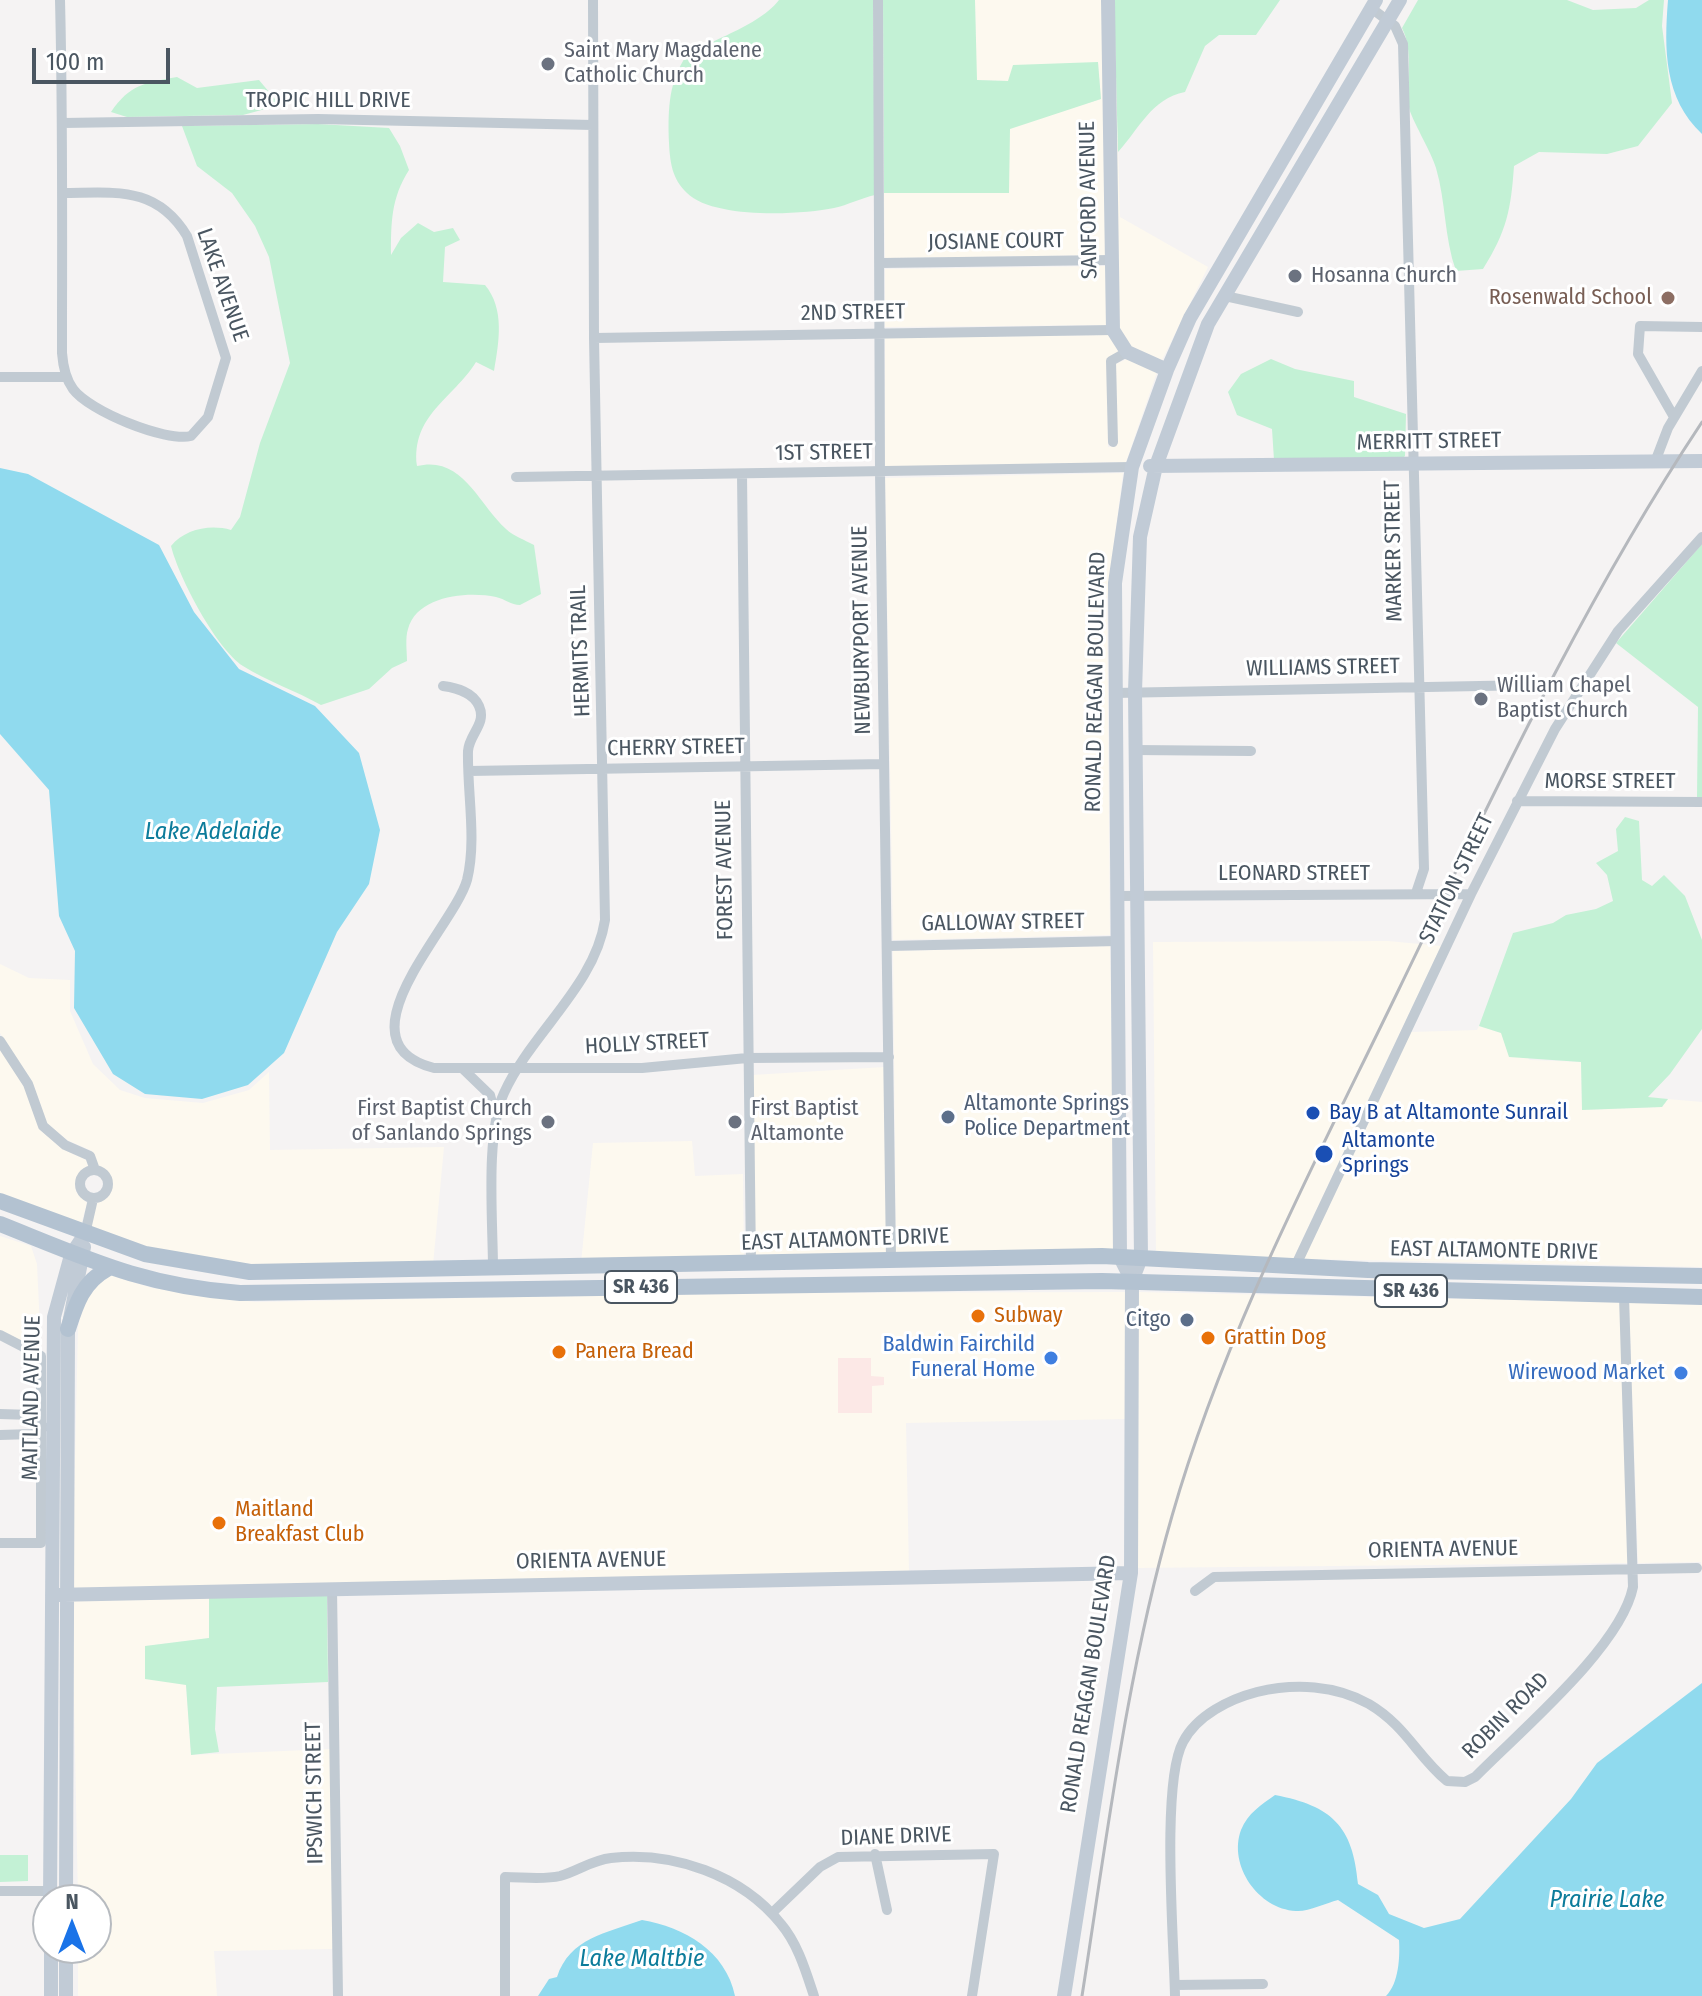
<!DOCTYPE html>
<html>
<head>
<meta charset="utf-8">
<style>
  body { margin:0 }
  #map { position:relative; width:1702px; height:1996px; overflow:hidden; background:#f5f3f3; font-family:"Fira Sans Condensed",sans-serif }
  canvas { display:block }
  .north { position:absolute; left:32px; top:1884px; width:80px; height:80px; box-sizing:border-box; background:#fff; border:2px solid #b7bbc0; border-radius:50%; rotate:0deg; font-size:22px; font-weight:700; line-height:32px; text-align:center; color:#4a5661 }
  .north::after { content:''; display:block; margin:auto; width:28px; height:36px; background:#1a73e8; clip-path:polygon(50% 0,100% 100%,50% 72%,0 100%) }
  .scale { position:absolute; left:32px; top:48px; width:138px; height:36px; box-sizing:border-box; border:4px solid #4a5661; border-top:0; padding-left:10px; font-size:24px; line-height:28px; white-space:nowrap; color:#4a5661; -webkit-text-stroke:6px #fff; paint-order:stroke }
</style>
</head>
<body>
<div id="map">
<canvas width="1702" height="1996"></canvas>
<div class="north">N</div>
<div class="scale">100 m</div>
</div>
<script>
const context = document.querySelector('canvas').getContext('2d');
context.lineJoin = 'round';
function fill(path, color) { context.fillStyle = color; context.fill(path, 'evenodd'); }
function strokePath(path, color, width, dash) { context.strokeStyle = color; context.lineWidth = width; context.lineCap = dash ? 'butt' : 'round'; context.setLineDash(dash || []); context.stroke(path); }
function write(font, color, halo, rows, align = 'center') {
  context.font = font + ' "Fira Sans Condensed",sans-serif'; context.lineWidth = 6; context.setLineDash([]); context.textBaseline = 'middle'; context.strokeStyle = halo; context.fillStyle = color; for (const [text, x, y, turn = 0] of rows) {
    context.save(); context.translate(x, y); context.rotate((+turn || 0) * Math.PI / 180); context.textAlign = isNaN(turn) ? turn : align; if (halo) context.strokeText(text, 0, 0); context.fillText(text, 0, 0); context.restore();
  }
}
const commercial = new Path2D(`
  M975,0H1103L1107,255L885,258L884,193L1009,128L1101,99L1098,62L1008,81L976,80Z
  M1114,0L1120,217L1208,267L1161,362L1131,348L1117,329Z
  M1107,266L1108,325L885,327V269Z
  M1110,335L1119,351L1107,361L1108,447L1117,446L1116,364L1127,359L1157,372L1126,462L885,467V338Z
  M1123,473L1107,598L1110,935L893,940L885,478Z
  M1388,941L1441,946L1293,1259L1156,1256L1153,942Z
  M1110,946L1116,1255L896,1259L893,951Z
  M0,964L29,978L70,980V1011L93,1064L120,1090L145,1098L203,1103L249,1090L269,1072L270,1150L444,1147L433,1265L251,1264L163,1253L89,1228L96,1204L111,1192V1177L98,1165L92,1151L67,1140L47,1123L32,1081L0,1033Z
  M1479,1026L1501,1033L1530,1060L1581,1062L1582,1110L1662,1107L1668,1099L1702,1102V1267L1304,1259L1411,1032L1477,1030Z
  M0,1049L24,1086L40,1130L62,1149L86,1160L88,1166L81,1170L75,1182L76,1192L87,1203L81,1225L0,1196Z
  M885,1067L887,1259L753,1261L752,1075Z
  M692,1141L695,1176L743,1174L744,1262L581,1263L593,1143Z
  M0,1236L31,1246L37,1264L41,1350L0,1330Z
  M106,1274L152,1288L255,1302L743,1293L1128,1292L1127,1419L906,1423L909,1572L72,1589L78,1328L84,1299Z
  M1137,1292L1620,1302L1629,1563L1136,1568Z
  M1629,1302L1702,1304V1571L1701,1562L1638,1563Z
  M209,1598V1638L146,1646L186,1685L191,1755L330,1749L333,1949L214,1951L217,1996H78V1948H96V1900H78L72,1600Z`);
const medical = new Path2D(`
  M838,1358H871V1376L884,1377V1385L872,1386V1413H838Z`);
const green = new Path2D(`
  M779,0H873L875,195C861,198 848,205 834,208C800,215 713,219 687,193C672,179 670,162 669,143C668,114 668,86 683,61C694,44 756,30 779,0Z
  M883,0H975L977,80L1008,81L1013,65L1098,62L1101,99L1010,129L1009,193H884Z
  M1114,0H1280L1256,35H1219L1205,46L1185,92C1151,99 1140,128 1118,152Z
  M1418,0H1567L1593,10L1636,8L1649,0H1664L1662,26L1672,103L1638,146L1607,154L1539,152L1514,166C1511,209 1507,231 1483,269L1456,271C1444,237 1446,202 1436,168C1432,153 1410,117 1409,107C1406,82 1414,51 1402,28Z
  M177,77L197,88L259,80L280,105L243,115L127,117L111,112C130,84 145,83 177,77Z
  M318,124L389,128L400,146L409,170C391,198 391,223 391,255L401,238L418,223L434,232L453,228L460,240L445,247L443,282L485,285C505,309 499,342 494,371L476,362C453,399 411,415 417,466C462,455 478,503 506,529C513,536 525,540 534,545L541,594L520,605C511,605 505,599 496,597C469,591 417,595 408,629C405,638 407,651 407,661L392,668L369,689L321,705C296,691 267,681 243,666C216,648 179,578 171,546C185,529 210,524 231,530L240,517L260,443L290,363L269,257L255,226L232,193L197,166L182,126Z
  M1271,359L1295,369L1354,381V397L1406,414L1405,456L1402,459L1274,460L1272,429L1237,415L1228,392L1241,374Z
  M1702,544V797H1697L1698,707L1616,643Z
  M1625,817L1639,821L1642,880L1652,886L1664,875L1685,896L1702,940V1029L1670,1074L1648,1097L1668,1099L1662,1107L1582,1110L1581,1062L1509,1057L1501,1033L1479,1026L1513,933L1553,923L1566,915L1596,909L1613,901L1607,875L1596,863L1618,851L1616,829Z
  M327,1595L328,1682L217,1687L215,1729L219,1752L191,1755L186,1685L145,1679V1646L209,1638V1598Z
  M0,1855H28V1881L0,1882Z`);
const water = new Path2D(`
  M1668,0H1702V134C1664,98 1664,50 1668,0Z
  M0,468L28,474L159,545L194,612L239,669L315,706L359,753L380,830L369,884L337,932L284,1053L248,1085L202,1099L145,1094L113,1074L74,1008L75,951L59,916L49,790L0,734Z
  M1702,1683V1996H1386C1399,1983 1400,1957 1399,1940L1338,1900C1326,1903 1308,1912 1296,1911C1258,1909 1228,1865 1241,1830C1248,1813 1261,1805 1275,1795C1332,1806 1353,1826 1358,1884L1378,1895L1389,1914L1424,1928L1460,1919L1571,1799L1597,1763Z
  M642,1920C684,1927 726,1951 735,1996H538L549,1979L557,1977C570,1938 606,1933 642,1920Z`);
const street = new Path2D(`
  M60,0C63,118 62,235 62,353C63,366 65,378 73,389C89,411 165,442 191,436L208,417L226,358L187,236C156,185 115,193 62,193
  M878,0L880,472L891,1259
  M1371,8L1395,26L1403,44L1424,869L1416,893
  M63,123L318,119L593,125
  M880,263L1112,260
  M1225,296L1298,312
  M594,338L1113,330
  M0,377H66
  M1674,417L1638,354L1640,326L1702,327
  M1113,442L1111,361L1127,352
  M1655,462L1668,428L1702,371
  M742,474L751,1265
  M516,477L1132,467
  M443,686C457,688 473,692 479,706C487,724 469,734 468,751C467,792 477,840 467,880C454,927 334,1042 434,1068H642L747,1058L889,1057
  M1115,693L1532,685
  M1135,750L1251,751
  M469,771L884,764
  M1517,801L1702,802
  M1116,896L1471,894
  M888,946L1118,941
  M0,1041L28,1084L43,1126L65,1145L90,1156L95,1170
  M462,1068L490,1095L495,1114
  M80 1184a14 14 0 1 1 28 0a14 14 0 1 1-28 0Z
  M85,1234L93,1199
  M1295,1267L1471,894L1555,729L1618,631L1702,537
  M493,1269C493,1222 485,1134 504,1093C531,1033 595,986 605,920L594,338L593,0
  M0,1335L41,1356V1543H0
  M0,1414L32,1415L41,1427
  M0,1435L32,1434L44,1427
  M332,1589L338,1996
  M1195,1591L1214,1577L1697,1568
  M875,1854L887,1910
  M0,1891H50
  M772,1913L820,1867L838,1857L994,1854L972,1996
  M1175,1985L1263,1984
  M505,1996V1877C522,1877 543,1880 560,1876C578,1871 592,1860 611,1858C673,1851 742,1875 781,1924C798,1944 806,1972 814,1996
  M1175,1996C1174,1942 1161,1783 1183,1742C1197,1715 1230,1699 1257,1692C1295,1683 1335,1685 1369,1704C1406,1726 1417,1756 1447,1781L1465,1782L1475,1777C1520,1731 1621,1647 1633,1587L1624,1296`);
const secondary = new Path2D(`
  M1108,0L1113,330L1127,352L1167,370
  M1150,466L1702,461
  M1132,1281L1120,1257L1115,583L1132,467L1167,370L1190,318L1376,0
  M52,1595L1131,1573
  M50,1900L54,1317L71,1255L85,1234
  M66,1900L68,1329L84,1247
  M51,1948V1996
  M66,1948V1996
  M1064,1996L1131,1573L1132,1281L1141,1258L1135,692L1140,537L1156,466L1208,324L1400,0`);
const primary = new Path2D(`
  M0,1201L145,1254L250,1272L1102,1256L1368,1270L1702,1276
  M0,1224C88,1259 143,1286 240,1293L1102,1281L1702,1297
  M68,1329C76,1304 83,1282 107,1269`);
const rail = new Path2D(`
  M1082,1996C1107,1836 1127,1672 1172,1516C1225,1331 1316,1161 1399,989C1493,795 1583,601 1702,422`);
const markers = [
  [548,64,8,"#6b7280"],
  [1295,276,8,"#6b7280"],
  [1668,298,8,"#8d6e63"],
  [1481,699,8,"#6b7280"],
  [1313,1113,8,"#1a4fb4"],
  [948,1117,8,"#5c6f8a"],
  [548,1122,8,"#6b7280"],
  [735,1122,8,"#6b7280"],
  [1324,1154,10,"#1a4fb4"],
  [978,1316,8,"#e8710a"],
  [1187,1320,8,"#5c6f8a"],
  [1208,1338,8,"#e8710a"],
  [559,1352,8,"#e8710a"],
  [1051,1358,8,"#3f7fe0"],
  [1681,1373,8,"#3f7fe0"],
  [219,1523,8,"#e8710a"]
];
const shields = [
  [641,1287,72],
  [1411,1291,72]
];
const shieldNames = [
  ["SR 436",641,1287],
  ["SR 436",1411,1291]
];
const worshipNames = [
  ["Saint Mary Magdalene",564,51],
  ["Catholic Church",564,76],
  ["Hosanna Church",1311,276],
  ["William Chapel",1497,686],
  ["Baptist Church",1497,711],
  ["First Baptist Church",532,1109,"right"],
  ["of Sanlando Springs",532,1134,"right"],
  ["First Baptist",751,1109],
  ["Altamonte",751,1134]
];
const streetNames = [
  ["TROPIC HILL DRIVE",328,101],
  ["SANFORD AVENUE",1089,200,-91],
  ["JOSIANE COURT",996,242,-1],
  ["LAKE AVENUE",222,285,71],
  ["2ND STREET",853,313,-1],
  ["MERRITT STREET",1429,442,-1],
  ["1ST STREET",824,453,-1],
  ["MARKER STREET",1394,551,-91],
  ["NEWBURYPORT AVENUE",862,630,-91],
  ["HERMITS TRAIL",581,651,-92],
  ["WILLIAMS STREET",1323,668,-1],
  ["RONALD REAGAN BOULEVARD",1096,682,-89],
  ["CHERRY STREET",676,748,-1],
  ["MORSE STREET",1610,782],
  ["FOREST AVENUE",725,870,-91],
  ["LEONARD STREET",1294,874],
  ["STATION STREET",1457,879,-64],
  ["GALLOWAY STREET",1003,923,-1],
  ["HOLLY STREET",647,1044,-3],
  ["EAST ALTAMONTE DRIVE",845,1240,-2],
  ["EAST ALTAMONTE DRIVE",1494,1251,1],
  ["MAITLAND AVENUE",32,1398,-89],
  ["ORIENTA AVENUE",1443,1550,-1],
  ["ORIENTA AVENUE",591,1561,-1],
  ["RONALD REAGAN BOULEVARD",1089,1684,-81],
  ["ROBIN ROAD",1506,1716,-45],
  ["IPSWICH STREET",315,1793,-91],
  ["DIANE DRIVE",896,1837,-2]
];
const educationNames = [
  ["Rosenwald School",1652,298]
];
const serviceNames = [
  ["Altamonte Springs",964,1104],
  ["Police Department",964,1129],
  ["Citgo",1171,1320,"right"]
];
const transitNames = [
  ["Bay B at Altamonte Sunrail",1329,1113],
  ["Altamonte",1342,1141],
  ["Springs",1342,1166]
];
const foodNames = [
  ["Subway",994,1316],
  ["Grattin Dog",1224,1338],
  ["Panera Bread",575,1352],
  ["Maitland",235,1510],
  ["Breakfast Club",235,1535]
];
const shopNames = [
  ["Baldwin Fairchild",1035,1345],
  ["Funeral Home",1035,1370],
  ["Wirewood Market",1665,1373]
];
const waterNames = [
  ["Lake Adelaide",213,832],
  ["Prairie Lake",1607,1900],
  ["Lake Maltbie",642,1959]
];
fill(commercial, '#fdf9ef');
fill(medical, '#fce8e6');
fill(green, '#c3f1d5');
fill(water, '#90daee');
strokePath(street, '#c1cad2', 10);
strokePath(secondary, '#c1cbd6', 14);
strokePath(primary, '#b3c2d1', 16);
strokePath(rail, '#b5b8bd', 3);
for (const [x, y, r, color] of markers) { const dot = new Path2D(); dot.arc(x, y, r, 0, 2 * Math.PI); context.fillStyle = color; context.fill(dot); strokePath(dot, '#fff', 3); }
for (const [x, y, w] of shields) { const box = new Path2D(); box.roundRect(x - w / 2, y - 16, w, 32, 6); context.fillStyle = '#fff'; context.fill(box); strokePath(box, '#4a5661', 2); }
write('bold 20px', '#4a5661', null, shieldNames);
write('22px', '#5b616d', '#fff', worshipNames, 'left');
write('22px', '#4a5661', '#fff', streetNames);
write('22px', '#785e54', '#fff', educationNames, 'right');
write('22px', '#4e5e75', '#fff', serviceNames, 'left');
write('22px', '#164399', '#fff', transitNames, 'left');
write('22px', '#c56008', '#fff', foodNames, 'left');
write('22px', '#366cbe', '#fff', shopNames, 'right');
write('italic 24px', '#0c7c9b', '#fff', waterNames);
</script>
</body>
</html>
